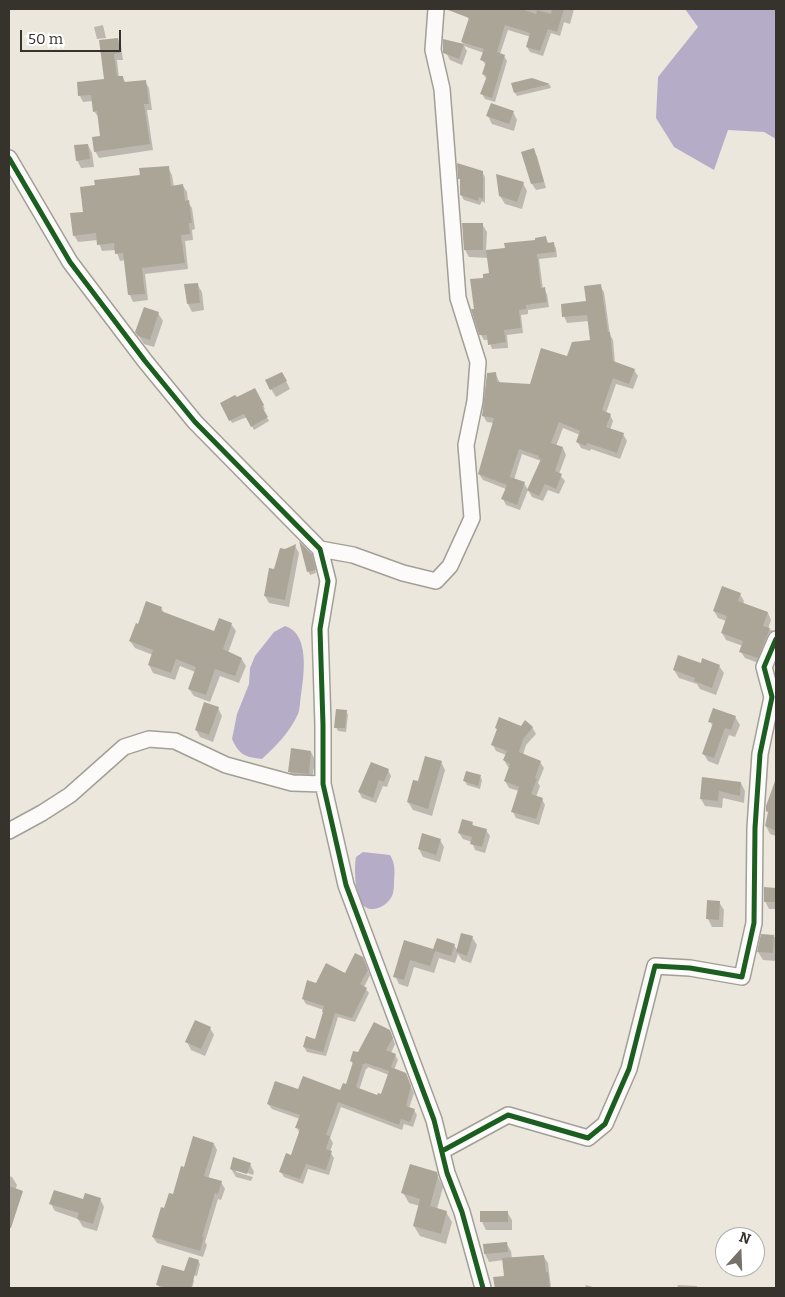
<!DOCTYPE html>
<html>
<head>
<meta charset="utf-8">
<style>
  body { margin:0 }
  #map { position:relative; width:785px; height:1297px; overflow:hidden; background:#ece7dd; font-family:Bitter,serif }
  canvas { display:block }
  .frame { position:absolute; inset:0; border:10px solid #36332c; pointer-events:none }
  .north { position:absolute; left:715px; top:1227px; width:50px; height:50px; box-sizing:border-box; background:#fff; border:1px solid #afadab; border-radius:50%; rotate:20deg; font-size:14px; font-weight:700; line-height:20px; text-align:center; color:#36332c }
  .north::after { content:''; display:block; margin:auto; width:18px; height:22px; background:#76726a; clip-path:polygon(50% 0,100% 100%,50% 72%,0 100%) }
  .scale { position:absolute; left:20px; top:30px; width:101px; height:22px; box-sizing:border-box; border:2px solid #36332c; border-top:0; padding-left:6px; font-size:15px; line-height:18px; white-space:nowrap; color:#36332c; -webkit-text-stroke:4px #fff; paint-order:stroke }
</style>
</head>
<body>
<div id="map">
<canvas width="785" height="1297"></canvas>
<div class="frame"></div>
<div class="north">N</div>
<div class="scale">50 m</div>
</div>
<script>
const context = document.querySelector('canvas').getContext('2d');
context.lineJoin = 'round';
function fill(path, color) { context.fillStyle = color; context.fill(path, 'evenodd'); }
function strokePath(path, color, width, dash) { context.strokeStyle = color; context.lineWidth = width; context.lineCap = dash ? 'butt' : 'round'; context.setLineDash(dash || []); context.stroke(path); }
const water = new Path2D(`
  M685,9H776V139L764,132L728,130L714,170L674,147L656,118L658,77L698,27Z
  M285,626C310,633 304,675 301,695C300,701 300,709 298,714C290,732 276,746 262,759C245,757 239,755 232,739L237,714L249,684L250,668L255,656L274,632Z
  M363,852L390,855C395,863 395,871 394,881C394,885 394,892 392,896C387,907 369,915 361,903C355,893 354,868 356,857Z`);
const shadow = new Path2D(`
  M467,9H574L570,24L564,22L560,36L551,33L543,56L530,52L527,47L531,37L508,30L500,54L504,56L507,61L495,102L485,99L482,94L487,80L483,74L486,65L482,60L484,53L464,46L467,51L462,65L450,60L444,49V40L464,45L462,41L469,20L467,16L468,12Z
  M103,25L106,38L97,39L94,27Z
  M118,39L121,46L123,60H117L119,78L122,77L126,83L145,82L149,88L152,110H147L153,150L99,158L95,151L101,137L99,118L94,111L93,101L83,102L80,96L106,80Z
  M532,79L550,85L551,88L517,96L515,93Z
  M513,112L517,120L514,131L492,124L488,116Z
  M88,145L92,153L94,167L81,168L77,160Z
  M533,150L537,156L546,188L536,190L532,184Z
  M168,168L172,175L174,187L183,186L187,192L188,202L192,208L195,229L192,230L193,240L185,241L188,269L145,274L148,300L133,302L130,295L125,260L120,261L116,250L102,251L98,240L78,242L74,235L84,213L141,176Z
  M482,172L485,177V203L482,201L480,205L464,200L461,195V181L459,178Z
  M523,183L527,191L522,209L505,204L500,196Z
  M482,224L487,232L486,251L506,249L546,238L549,244L553,243L556,248L557,257L539,259L543,289L547,294L549,307L528,310V314L521,315L523,333L507,335L508,348L492,349L489,340H484L481,335L475,310L485,279L490,275L488,258L469,257L465,250Z
  M197,284L202,292L204,310L192,312L188,304Z
  M600,286L604,292L610,335L613,340L615,363L634,370L638,376L633,389L616,384L606,413L610,415L613,421L610,430L623,434L627,441L620,459L591,449L590,451L581,448L577,441L580,435L563,428L556,446L563,448L566,455L559,474L565,481L559,494L548,490L543,501L532,497L528,490L541,461L522,454L514,480L524,483L528,490L520,510L506,505L503,499L506,489L483,480L479,474L494,423L487,422L483,416L495,373L500,383L531,386L592,341L589,321L567,323L564,316L588,302Z
  M158,313L163,321L154,347L144,344L136,332Z
  M282,373L290,389L276,397L271,389Z
  M255,390L265,409L263,410L269,421L254,430L247,417L232,423L222,404Z
  M295,546L299,553L289,607L269,603L265,596L275,571L285,551Z
  M313,559L316,573L310,575L308,571Z
  M740,594L744,601L743,604L768,613L771,620L768,629L774,631L776,635L761,664L745,658L741,652L743,646L726,640L722,633L726,621L718,618L714,611Z
  M161,608L165,614L215,633L231,624L236,631L228,653L241,658L246,666L239,683L220,676L210,702L194,696L189,689L195,672L180,666L175,680L153,673L149,665L153,655L135,648L130,641L139,625Z
  M701,664L719,666L724,673L716,695L700,689L697,684L679,678L674,670Z
  M218,708L222,716L213,742L200,737L196,730Z
  M346,711L348,715L346,732L338,731L336,727Z
  M735,717L740,725L735,737L729,735L718,765L708,761L703,753L713,727L710,721Z
  M532,727L536,734L526,745L523,755L540,762L544,768L538,783L540,786L536,797L542,799L545,805L539,825L516,818L513,812L519,791L509,788L505,781L510,768L508,767L504,760L506,755L496,751L493,745L498,731L496,728Z
  M311,752L315,760L312,781L294,780L290,772Z
  M441,762L445,770L432,816L413,810L408,802L419,783Z
  M388,770L391,776L387,787L383,786L376,803L362,798L359,792Z
  M480,776L482,780L480,789L467,785L465,781Z
  M703,779L741,783L745,791L744,803L723,798L722,808L705,806L701,799Z
  M772,794L776,796V836L770,834L766,826L769,814L767,810Z
  M472,823L474,827L486,830L490,836L485,853L475,850L472,842L463,839L459,833Z
  M440,840L444,847L440,862L423,857L419,849Z
  M765,888L776,889V909H769L765,901Z
  M719,902L724,910L723,927H712L708,919Z
  M762,936L776,937V961L763,960L758,952Z
  M472,937L477,945L471,963L462,960L458,954L455,963L439,958L434,973L414,967L408,987L399,984L395,976L405,942L434,951L454,945L458,951Z
  M365,964L370,975L364,987L369,993L355,1022L338,1017L326,1056L307,1052L304,1047L316,1041L324,1010L306,1004L303,999L317,985L346,975Z
  M210,1028L214,1035L205,1056L191,1050L187,1042Z
  M390,1031L395,1044L391,1053L395,1055L398,1060L394,1070L405,1074L414,1093L409,1108L414,1110L417,1115L413,1127L404,1124L402,1130L341,1107L330,1138L333,1143L330,1152L334,1158L329,1175L308,1169L303,1184L284,1177L281,1172L292,1157L300,1134L297,1128L300,1119L272,1109L268,1104L299,1090L341,1092L347,1086L353,1064L351,1061ZM368,1067L389,1075L382,1095L378,1097L359,1090L366,1069H367Z
  M214,1144L217,1150L208,1179L221,1182L225,1189L221,1200L218,1199L205,1242L207,1245L203,1257L157,1243L153,1237L165,1210L174,1196L185,1168Z
  M250,1164L254,1172L253,1175L236,1169V1172L253,1177L251,1181L236,1177L231,1169Z
  M436,1173L443,1187L437,1209L446,1212L452,1222L446,1244L420,1236L414,1226L420,1206L409,1203L403,1193Z
  M9,1176L12,1177L17,1185L12,1200H9Z
  M100,1199L104,1207L97,1231L83,1227L78,1219L55,1211L51,1204Z
  M507,1212L512,1220V1230H486L482,1222Z
  M506,1243L511,1251L512,1259L544,1257L548,1263L551,1288H496L494,1278L505,1277L504,1260L489,1262L485,1254L484,1245Z
  M198,1261L200,1264L197,1276L190,1274L194,1281L192,1288H160L158,1285L188,1274Z
  M586,1285L596,1288H585Z
  M678,1285L697,1286L698,1288H677Z`);
const building = new Path2D(`
  M448,9H521L536,14L537,10L551,14L552,9H564L557,32L548,29L540,51L526,47L530,33L505,25L497,52L505,55L492,98L480,94L487,76L482,74L486,62L480,60L484,49L461,42L469,18L448,10Z
  M118,38L120,53L114,54L117,76H123L124,82L146,80L149,104H144L150,144L94,152L92,137L100,136L97,111L93,112L91,95L78,96L77,82L104,79L99,40Z
  M443,39L464,44L459,59L443,53Z
  M532,78L550,84L514,93L511,83Z
  M491,103L514,111L509,124L486,116Z
  M88,144L90,159L76,161L74,145Z
  M534,148L544,182L531,184L521,152Z
  M457,163L483,171V199L479,197L478,201L460,195V179H458Z
  M169,166L171,186L183,184L185,201L189,200L192,223H189L190,234L181,235L185,263L142,268L145,294L128,295L123,253L115,254L114,243L97,245L96,233L73,236L70,213L83,212L80,187L95,185L94,180L140,175L139,168Z
  M496,174L524,182L517,202L499,196Z
  M462,223H483V250H464Z
  M546,236L547,243L554,242L555,252L537,254L541,288L545,287L547,302L526,305V309L519,310L521,328L504,330L506,342L488,345L487,335H479L471,309H474L470,279L483,278V274L489,273L486,250L505,248L504,243L535,240V238Z
  M198,283L200,303L187,304L184,284Z
  M601,284L608,332H610L613,361L635,369L629,384L613,378L602,410L611,414L606,427L624,433L617,453L587,443L586,446L576,442L580,431L559,422L551,443L563,447L555,471L562,474L556,489L545,484L539,496L527,490L541,459L538,458L539,456L519,449L509,479L510,477L525,482L517,505L501,499L507,485L478,474L494,418L482,416L487,373L496,372L497,382L530,384L541,348L567,356L572,342L590,340L587,315L562,317L561,304L586,301L584,286Z
  M144,307L159,312L150,340L138,336L135,332Z
  M282,372L287,381L270,390L265,380Z
  M255,388L264,405L262,407L268,417L251,427L244,414L229,421L220,403L235,395L237,397Z
  M299,541L312,554L316,570L307,572Z
  M296,544L285,600L264,596L269,568L274,569L280,548L285,549Z
  M722,586L741,593L738,601L768,612L763,626L770,628L758,658L739,652L743,641L721,633L727,616L713,611Z
  M146,601L162,607L161,611L214,631L219,618L232,623L223,649L242,658L235,676L215,669L206,695L188,689L196,667L176,659L171,673L148,665L153,650L129,641L136,623L138,624Z
  M678,655L701,663L702,658L720,665L712,688L694,681L695,678L673,670Z
  M204,702L219,707L209,735L195,730Z
  M713,708L736,716L731,730L725,728L714,758L702,754L713,723L708,722Z
  M336,709L347,710L345,728H334Z
  M499,717L521,726L525,720L533,727L523,739L519,752L541,761L535,778L537,779L531,794L543,798L536,819L511,812L519,787L504,781L510,764L503,760L507,751L491,745L497,729L495,728Z
  M291,748L311,751L309,774L288,772Z
  M425,756L442,761L428,809L407,802L413,780L418,781Z
  M371,762L389,769L384,782L379,780L373,798L358,792Z
  M466,771L481,775L478,786L463,781Z
  M702,777L741,782L740,796L719,791L718,801L700,799Z
  M775,781H776V831L765,826L768,812L766,811V806Z
  M462,819L473,822L472,825L487,829L482,847L470,844L472,837L458,833Z
  M422,833L441,839L436,855L418,849Z
  M764,887L776,888V902H764Z
  M707,900L720,901L719,920L706,919Z
  M461,933L473,936L467,956L456,952Z
  M761,934L774,935L773,953L757,952Z
  M437,938L455,944L451,956L435,951L430,966L410,960L404,980L393,977L404,940L433,949Z
  M355,953L363,957L368,970L360,984L367,988L352,1018L335,1013L323,1052L303,1047L306,1036L315,1039L323,1012H322L324,1006L302,999L307,980L316,983L326,963L345,973Z
  M195,1020L211,1027L201,1049L185,1042Z
  M374,1022L390,1030L393,1038L386,1050L396,1054L391,1067L406,1073L411,1086L406,1106L415,1109L410,1122L401,1119L399,1125L338,1102L326,1135L330,1136L326,1149L332,1151L326,1170L306,1164L300,1179L279,1172L286,1153L291,1155L300,1129L295,1128L300,1115L267,1104L275,1081L298,1089L303,1076L340,1090L343,1083L346,1084L353,1062L350,1061L353,1051L358,1052ZM365,1063L389,1071L381,1094L378,1093L377,1095L356,1087L363,1064H365Z
  M193,1136L214,1143L204,1176L222,1181L218,1194L215,1193L202,1237H204L200,1251L152,1237L161,1207L164,1208L169,1193L173,1194L181,1166L184,1167Z
  M233,1157L251,1163L247,1174L230,1169Z
  M410,1164L437,1172L438,1176L430,1206L447,1211L441,1234L413,1226L420,1199L401,1193Z
  M9,1186L23,1191L11,1228H9Z
  M54,1190L83,1199L85,1193L101,1198L93,1224L77,1219L79,1213L49,1204Z
  M480,1211H508V1222H480Z
  M507,1242L508,1252L484,1254L483,1244Z
  M544,1255L546,1272H548L550,1288H495L493,1277L504,1276L502,1258Z
  M189,1257L199,1260L191,1288H168L156,1285L162,1265L184,1271Z`);
const street = new Path2D(`
  M9,158L70,262L145,361L195,422L320,549L328,581L320,629L323,725V784L346,885L434,1120L447,1173L462,1212L483,1288
  M320,549L353,555L403,573L436,581L450,566L472,518L466,445L475,401L478,362L458,298L442,89L433,50L436,9
  M9,831L42,813L70,795L124,747L149,739L175,741L226,765L292,783L323,784
  M442,1151L508,1115L588,1138L605,1124L629,1069L655,966L690,968L742,977L754,923L755,828L760,754L772,697L764,667L776,639`);
const cycleway = new Path2D(`
  M9,158L70,262L145,361L195,422L320,549L328,581L320,629L323,725V784L346,885L434,1120L447,1173L462,1212L483,1288
  M442,1151L508,1115L588,1138L605,1124L629,1069L655,966L690,968L742,977L754,923L755,828L760,754L772,697L764,667L776,639`);
fill(water, '#b5adc8');
fill(shadow, '#0003');
fill(building, '#aba598');
strokePath(street, '#a29f97', 18);
strokePath(street, '#fcfbfa', 15);
strokePath(cycleway, '#1b5e20', 5);
</script>
</body>
</html>
